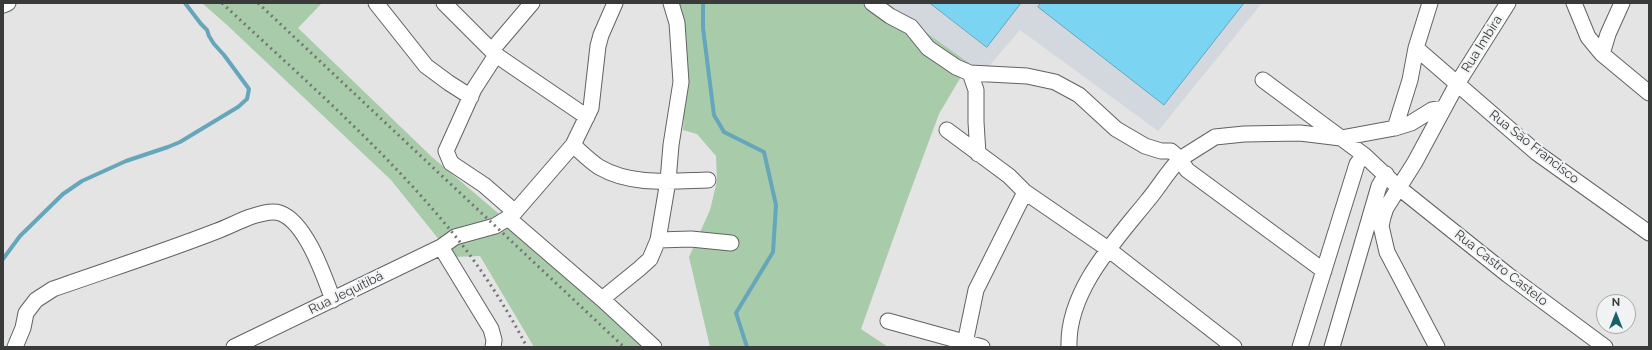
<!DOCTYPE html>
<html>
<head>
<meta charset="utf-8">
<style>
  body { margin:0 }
  #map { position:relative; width:1652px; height:350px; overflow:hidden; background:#e4e4e5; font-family:Raleway,sans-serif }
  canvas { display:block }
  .frame { position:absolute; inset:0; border:4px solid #393a3a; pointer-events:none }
  .north { position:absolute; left:1596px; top:294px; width:40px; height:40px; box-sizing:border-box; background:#f1f2f3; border:1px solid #a7a8a9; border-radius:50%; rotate:0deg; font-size:11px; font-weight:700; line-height:16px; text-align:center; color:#393a3a }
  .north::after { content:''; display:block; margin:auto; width:14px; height:18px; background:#14616c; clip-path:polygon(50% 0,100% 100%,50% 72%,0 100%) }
</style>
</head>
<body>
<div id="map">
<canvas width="1652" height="350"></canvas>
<div class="frame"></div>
<div class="north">N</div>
</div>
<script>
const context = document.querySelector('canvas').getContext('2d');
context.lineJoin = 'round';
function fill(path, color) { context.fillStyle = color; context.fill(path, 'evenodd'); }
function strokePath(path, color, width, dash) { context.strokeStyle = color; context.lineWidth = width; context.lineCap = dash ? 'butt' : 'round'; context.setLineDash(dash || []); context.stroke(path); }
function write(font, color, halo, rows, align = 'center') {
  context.font = font + ' Raleway,sans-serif'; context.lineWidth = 4; context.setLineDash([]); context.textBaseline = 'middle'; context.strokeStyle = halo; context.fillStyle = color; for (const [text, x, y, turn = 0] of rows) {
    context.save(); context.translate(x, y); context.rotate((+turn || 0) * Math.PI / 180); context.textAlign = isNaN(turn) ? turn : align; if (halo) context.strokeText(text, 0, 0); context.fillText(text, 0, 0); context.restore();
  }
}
const built = new Path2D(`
  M885,3H1262L1158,131L1020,30L983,73Z`);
const green = new Path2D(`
  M202,3H322L298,28L432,157L544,252L647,347H534L480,256L453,257L391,180L227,25Z
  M679,3H885L969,63L939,114L906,203L861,329L888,347H710L689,257L710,210L717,181L716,156L697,134L683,130L687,63Z`);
const water = new Path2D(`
  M930,3H1021L987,47Z
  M1041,3H1244L1164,105L1038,7Z`);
const stream = new Path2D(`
  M703,3V28L714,115L724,132L764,152L776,205L773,252L736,313L747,347
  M3,259L20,236L63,194L82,181L126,161L168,147L180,142L238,107L247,99L249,89L224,55L214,44L209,36L207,30L201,24L185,3`);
const minor = new Path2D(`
  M376,3L426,66L449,83L471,97
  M444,3L496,55L587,117
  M872,3L890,16L911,27L928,48L956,67L970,73L1027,76L1055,82L1079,95L1116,129L1145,146L1161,151H1171L1180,159L1215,137L1244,134L1300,133L1341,138L1395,128L1411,123L1432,110L1444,108
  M1430,3L1416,48L1537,153L1649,233
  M1574,3L1588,37L1602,54L1649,93
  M3,5L8,3
  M492,50L532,3
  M1602,54L1608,34L1622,3
  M496,55L474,89L446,151L451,163L484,185L515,212
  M970,73L976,90V122L978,154
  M1263,80L1364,155L1398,187L1508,275L1605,347
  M1395,128L1410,80L1416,48
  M947,130L1009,176L1025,192L1108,249L1234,347
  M573,145C581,152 590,161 599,167C631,186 672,181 708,180
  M508,218L602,299L654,347
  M658,240L691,239L731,243
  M441,247L491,329L494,340L493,347
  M602,299L639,269L650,259L658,240L668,181L671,145L681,82L677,23L671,3
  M888,321L982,347
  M965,343L976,290L1025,192
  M15,347L23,328L26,313L36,300L53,289C107,270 163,252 217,231C228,227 239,221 250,217C259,214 271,210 280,213C306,222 324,276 333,300
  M234,347L441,247L455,237L495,226L508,218L515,212L573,145L591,108L598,46L601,35L615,3
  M1069,347C1067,291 1115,241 1148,200C1159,187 1168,171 1180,159L1187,170L1324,271
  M1300,347L1357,164L1364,155
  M1332,347L1379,186L1386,174
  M1437,347L1387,252L1381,226L1383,217L1386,208L1415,162L1457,84L1508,3`);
const rail = new Path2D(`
  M222,3C299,75 380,145 447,226C478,263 505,305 527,347
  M258,3L624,347`);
const streetNames = [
  ["Rua Imbira",1482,44,-58],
  ["Rua São Francisco",1534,147,38],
  ["Rua Castro Castelo",1501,268,38],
  ["Rua Jequitibá",346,293,-26]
];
fill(built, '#d3d8df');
fill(green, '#a8cca9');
fill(water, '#7ad4f2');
strokePath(water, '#66a6bb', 1);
strokePath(stream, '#66a6bb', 4);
strokePath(minor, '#626263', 17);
strokePath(minor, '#fff', 15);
strokePath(rail, '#757576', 3, [2, 4]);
write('13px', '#393a3a', '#f1f2f3', streetNames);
</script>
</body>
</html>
